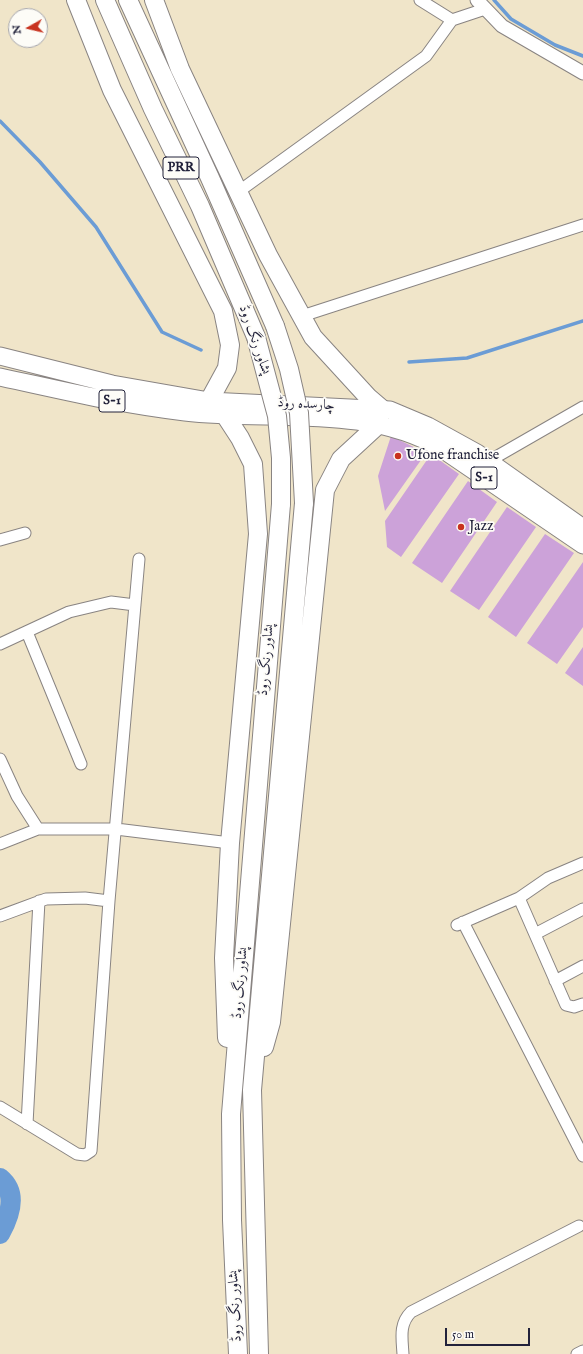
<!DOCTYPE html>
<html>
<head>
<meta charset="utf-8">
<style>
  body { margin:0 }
  #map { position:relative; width:583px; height:1354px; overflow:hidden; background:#f0e5c9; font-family:"IM FELL English",serif }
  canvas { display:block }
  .north { position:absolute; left:8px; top:8px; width:40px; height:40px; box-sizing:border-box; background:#fdfcf7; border:1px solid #a5a5ac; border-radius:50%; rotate:262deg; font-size:11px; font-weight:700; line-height:16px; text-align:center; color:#22223b }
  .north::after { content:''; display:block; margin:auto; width:14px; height:18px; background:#c8321e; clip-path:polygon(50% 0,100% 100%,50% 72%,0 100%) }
  .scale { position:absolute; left:445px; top:1328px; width:85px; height:18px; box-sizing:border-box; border:2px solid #22223b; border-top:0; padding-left:5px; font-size:12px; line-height:14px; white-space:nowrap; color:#22223b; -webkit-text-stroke:3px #fdfcf7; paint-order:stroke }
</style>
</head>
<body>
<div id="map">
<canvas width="583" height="1354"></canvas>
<div class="north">N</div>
<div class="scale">50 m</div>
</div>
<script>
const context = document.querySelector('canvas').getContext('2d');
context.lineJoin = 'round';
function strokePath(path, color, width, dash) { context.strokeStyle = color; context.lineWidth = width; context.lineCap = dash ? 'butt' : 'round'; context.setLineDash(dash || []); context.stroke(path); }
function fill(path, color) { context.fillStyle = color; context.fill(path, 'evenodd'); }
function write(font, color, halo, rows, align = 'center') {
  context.font = font + ' "IM FELL English",Amiri,serif'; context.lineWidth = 3.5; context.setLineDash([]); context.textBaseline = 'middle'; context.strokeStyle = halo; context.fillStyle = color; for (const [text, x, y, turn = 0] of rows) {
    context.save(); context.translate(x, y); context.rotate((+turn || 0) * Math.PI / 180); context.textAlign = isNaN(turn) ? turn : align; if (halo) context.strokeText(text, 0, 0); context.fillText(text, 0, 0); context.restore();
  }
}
const stream = new Path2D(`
  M494,0L511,19L555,45L583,56
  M0,121L40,162L96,227L162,332L201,350
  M409,362L467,358L583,321`);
const river = new Path2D(`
  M0,1178C18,1193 10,1216 0,1234`);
const building = new Path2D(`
  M391,436L426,453L385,511L378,476Z
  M431,454L459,474L401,557L387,547L385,521Z
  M468,481L497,502L442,583L412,563Z
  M507,507L536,527L479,610L450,591Z
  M545,534L574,553L516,637L488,617Z
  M583,562V627L557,664L527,643Z
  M583,647V686L565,673Z`);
const minor = new Path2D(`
  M420,0L452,20
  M238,192L426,56L452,20L485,9
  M302,316L583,225
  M489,461L583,407
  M0,540L25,533
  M27,632L81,764
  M0,644L69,612L111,602L135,605
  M0,759L17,796L38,829
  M0,844L38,829H116L230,843
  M519,898L566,1005L574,1007L583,1004
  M0,916L46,899L85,898L109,901L139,559
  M463,922L583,1156
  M457,925L519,898L548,878L583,863
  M535,934L583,909
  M555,981L583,966
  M0,1107L77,1154L85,1155L91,1151L109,901
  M27,1124L39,901
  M403,1354C402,1338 399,1324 411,1312L579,1226
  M577,1354L583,1351`);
const tertiary = new Path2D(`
  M477,0L502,26L583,73`);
const primary = new Path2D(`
  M0,356L112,384L209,401L390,410L428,426L477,453L583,528
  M0,377C61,390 122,405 185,412C270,422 366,404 442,449L583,545`);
const trunk = new Path2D(`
  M76,0L112,90L223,311L230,345L227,368L209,401
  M105,0L153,109L200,206L256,337
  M128,0L210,178L275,326
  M154,0L180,69L268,255L313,337L368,397L382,409
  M225,415L240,438L253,464L258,534L230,843L224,958L227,1038
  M264,1047L271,1022L325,490L341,459L379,424
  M238,1354L232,1220L231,1114L281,504
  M259,1354L252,1090L304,503`);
const trunkBridge = new Path2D(`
  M275,326L289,369L299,413L304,503
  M256,337L277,416L281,458V504`);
const markers = [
  [398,456,4,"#c8321e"],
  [461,527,4,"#c8321e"]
];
const shields = [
  [181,168,36],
  [112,401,26],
  [484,478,26]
];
const shieldNames = [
  ["PRR",181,168],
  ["S-1",112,401],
  ["S-1",484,478]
];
const streetNames = [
  ["پشاور رنگ روڈ",254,340,71],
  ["چارسدہ روڈ",306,405,3],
  ["پشاور رنگ روڈ",267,660,-85],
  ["پشاور رنگ روڈ",241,983,-85],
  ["پشاور رنگ روڈ",236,1306,-93]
];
const poiNames = [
  ["Ufone franchise",406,456],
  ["Jazz",469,527]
];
strokePath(stream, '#6b9cd5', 3.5);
strokePath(river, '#6b9cd5', 20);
fill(building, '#cca2d9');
strokePath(minor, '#898482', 13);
strokePath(tertiary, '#898482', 15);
strokePath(primary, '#898482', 19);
strokePath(trunk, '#898482', 20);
strokePath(minor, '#fff', 11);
strokePath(tertiary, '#fff', 13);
strokePath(primary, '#fff', 17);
strokePath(trunk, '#fff', 18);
strokePath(trunkBridge, '#898482', 20, []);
strokePath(trunkBridge, '#fff', 18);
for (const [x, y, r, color] of markers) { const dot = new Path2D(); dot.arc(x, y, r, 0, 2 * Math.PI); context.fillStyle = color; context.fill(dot); strokePath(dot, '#fdfcf7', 1.5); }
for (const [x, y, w] of shields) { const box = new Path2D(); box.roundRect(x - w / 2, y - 11, w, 22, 3); context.fillStyle = '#fdfcf7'; context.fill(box); strokePath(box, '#22223b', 1); }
write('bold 13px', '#22223b', null, shieldNames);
write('14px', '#22223b', '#fdfcf7', streetNames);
write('14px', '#22223b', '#fdfcf7', poiNames, 'left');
</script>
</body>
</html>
